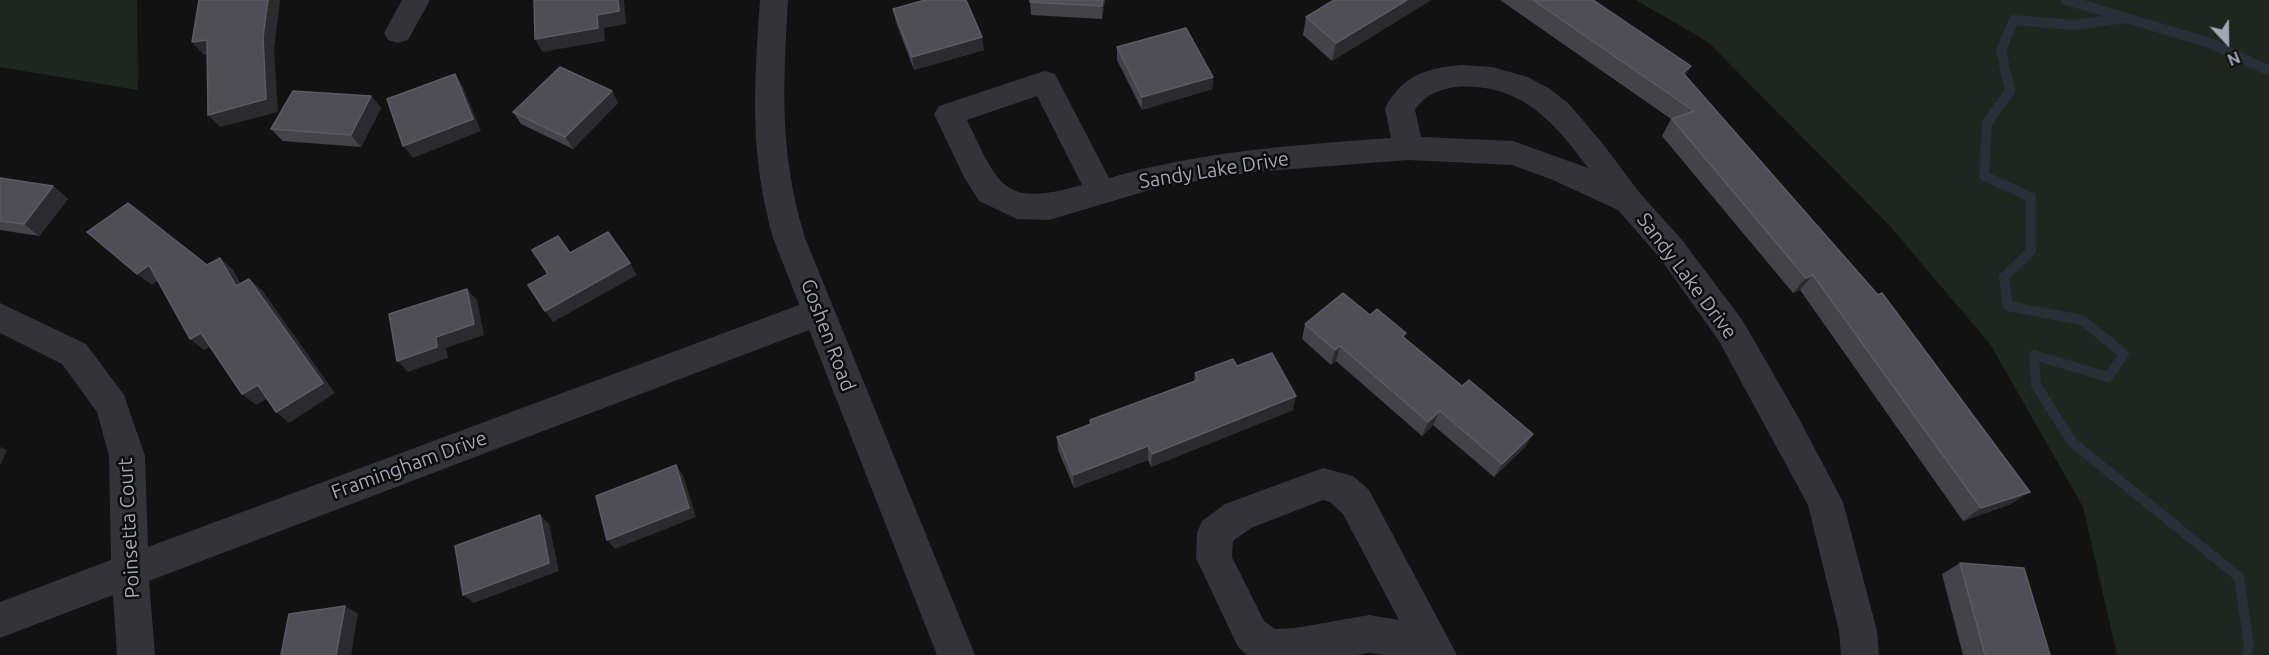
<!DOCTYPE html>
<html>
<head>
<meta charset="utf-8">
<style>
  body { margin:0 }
  #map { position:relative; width:2269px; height:655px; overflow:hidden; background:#121213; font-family:Ubuntu,sans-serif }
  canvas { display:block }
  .north { position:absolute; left:2197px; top:12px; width:60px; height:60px; -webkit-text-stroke:4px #0d0d0e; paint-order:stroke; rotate:158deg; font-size:16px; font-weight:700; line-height:24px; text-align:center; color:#a4a7b3 }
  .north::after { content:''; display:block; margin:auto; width:21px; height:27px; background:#a4a7b3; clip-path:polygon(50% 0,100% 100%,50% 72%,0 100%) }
</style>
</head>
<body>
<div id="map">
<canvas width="2269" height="655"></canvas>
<div class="north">N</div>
</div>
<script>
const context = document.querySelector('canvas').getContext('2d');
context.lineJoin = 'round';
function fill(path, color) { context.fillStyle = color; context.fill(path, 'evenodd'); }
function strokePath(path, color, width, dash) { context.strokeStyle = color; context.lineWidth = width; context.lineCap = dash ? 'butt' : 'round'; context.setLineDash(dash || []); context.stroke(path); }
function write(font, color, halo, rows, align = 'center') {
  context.font = font + ' Ubuntu,sans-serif'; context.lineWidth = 5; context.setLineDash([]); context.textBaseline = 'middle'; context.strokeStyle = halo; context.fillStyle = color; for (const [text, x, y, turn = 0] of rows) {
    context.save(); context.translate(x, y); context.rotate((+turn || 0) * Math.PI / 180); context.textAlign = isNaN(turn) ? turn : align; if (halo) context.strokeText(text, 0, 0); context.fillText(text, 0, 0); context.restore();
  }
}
const green = new Path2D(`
  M0,0H137L138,90L0,67Z
  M1636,0H2269V655H2117L2083,507L1990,344L1889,225L1708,42Z`);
const stream = new Path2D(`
  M2066,0L2210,43L2269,71
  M2126,18L2073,25L2014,20L2001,50L2010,91L1987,123L1984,176L2031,197V251L2004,277L2008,306L2082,320L2124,354L2108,377L2034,355L2036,385L2072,442L2239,577L2249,645L2247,655`);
const minor = new Path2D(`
  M402,0H430L408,40L398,43L388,40L384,33Z
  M1462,65L1492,67L1528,77L1550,89L1569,104L1603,144L1639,192L1682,240L1743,321L1797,415L1843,502L1877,631L1879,655H1841L1839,631L1808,505L1719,341L1660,258L1618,210L1553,180L1512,165L1408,160L1254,172L1160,187L1049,220L1017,219L979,201L964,177L934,114L939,106L1035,74L1045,71L1055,74L1109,178C1203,151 1294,145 1391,138L1385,108C1403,75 1426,68 1462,65ZM1456,87C1519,82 1554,121 1588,168L1513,141L1421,137L1415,110C1426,94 1438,90 1456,87ZM1037,96L1082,185C1002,208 999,186 967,120Z
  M818,298L830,302L834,312L830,322L149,581L155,655H117L113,595L0,638V602L111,560L109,456L97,412L62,364L0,333V303L86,344L124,395L145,456L148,547Z
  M1323,468L1353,476L1369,490L1457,655H1385L1369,653L1356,655H1247L1238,647L1196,558L1197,533L1202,521L1225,504ZM1323,500L1330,502L1343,514L1399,620L1369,615L1295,628L1275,629L1264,621L1232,557L1233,541L1251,528Z`);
const tertiary = new Path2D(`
  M760,0H788C783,88 779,152 805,238L975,655H937L773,238C749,151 754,88 760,0Z`);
const wall = new Path2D(`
  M1105,0L1102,19L1031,15L1030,2Z
  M1334,0H1431L1332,61L1303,35L1306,17Z
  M1500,0H1593L1686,76L2011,504L1963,521L1800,290L1793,293L1662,136L1671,119Z
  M893,9L984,50L914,70L896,22Z
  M1117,47L1213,77L1212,89L1142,110L1117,60Z
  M612,91L618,103L573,149L521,124L513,112Z
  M371,96L381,108L361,147L283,141L271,129Z
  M0,178L53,186L68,199L39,236L0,230Z
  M1305,324L1406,333L1404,338L1525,447L1494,477L1433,425L1422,436L1336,361L1331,365L1302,339Z
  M1237,366L1293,410L1151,467L1148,460L1074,488L1058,450L1057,437L1090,424V420L1194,381L1195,373Z
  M1960,563L2050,655H1963L1942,574Z`);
const shadedWall = new Path2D(`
  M268,0H280L274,50L278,112L220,127L208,115L263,37Z
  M618,0H624L626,24L604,28L605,41L542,52L535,39Z
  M1103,0H1105L1102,19V6Z
  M1407,0H1431L1332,61L1336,43Z
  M982,37L984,50L914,70L912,57Z
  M207,40L219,53L204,55L192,42Z
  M1691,66L1681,84L1683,73Z
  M455,74L463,87L481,131L413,158L403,146Z
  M1213,77L1212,89L1142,110V97Z
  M612,91L618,103L573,149L565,137Z
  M371,96L381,108L361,147L351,135Z
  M53,186L68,199L39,236L24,224Z
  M220,258L233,270L249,297L236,286Z
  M630,263L637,275L553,322L545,311Z
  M149,265L163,276L152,285L137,274Z
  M1813,275L1800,290L1793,293L1806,278Z
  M249,279L262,290L335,393L289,423L276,412Z
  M467,289L477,300L484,335L446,348L448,358L408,372L397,361L436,337Z
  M201,333L215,344L204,350L190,339Z
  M1340,346L1336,361L1331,365L1335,350Z
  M258,385L271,396L256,405L242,394Z
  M1296,396L1293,410L1151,467L1152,454Z
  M1440,411L1433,425L1422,436L1428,422Z
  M1533,434L1525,447L1494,477L1502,464Z
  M1148,446V460L1074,488L1073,475Z
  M0,447L7,450L0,466Z
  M676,465L683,475L696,517L615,549L607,540Z
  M2030,492L2011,504L1963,521L1981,508Z
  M540,515L549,524L559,571L474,603L463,595Z
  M345,606L358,614L351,655H336Z`);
const building = new Path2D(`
  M199,0H268L263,37L266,99L208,115L207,40L192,42Z
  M534,0H618L619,11L597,15L598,28L535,39Z
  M925,0H966L982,37L912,57L893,9Z
  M1030,0H1103L1102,6L1030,2Z
  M1334,0H1407L1336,43L1306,17Z
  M1533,0H1593L1691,66L1683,73L1878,295L1882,293L2030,492L1981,508L1813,275L1806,278L1672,119L1694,111Z
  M1186,28L1213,77L1142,97L1117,47Z
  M560,67L612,91L565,137L513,112Z
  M455,74L473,119L403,146L387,99Z
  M293,91L371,96L351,135L271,129Z
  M0,178L53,186L24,224L0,221Z
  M128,203L207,265L220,258L236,286L249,279L323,383L276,412L258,385L242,394L201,333L190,339L149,265L137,274L87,232Z
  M608,232L630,263L545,311L528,285L548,274L532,250L558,236L570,253Z
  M467,289L474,324L436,337L437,347L397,361L389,314Z
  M1343,293L1370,315L1377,309L1406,333L1402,336L1462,386L1469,380L1533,434L1502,464L1440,411L1428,422L1340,346L1335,350L1305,324Z
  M1272,353L1296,396L1152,454L1148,446L1073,475L1057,437L1091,424L1090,420L1198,380L1195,373L1233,359L1237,366Z
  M676,465L689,508L607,540L596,496Z
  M540,515L549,563L463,595L455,546Z
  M1960,563L2024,568L2050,655H1985Z
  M345,606L336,655H281L289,614Z`);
const streetNames = [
  ["Sandy Lake Drive",1214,170,-9],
  ["Sandy Lake Drive",1687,276,53],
  ["Goshen Road",828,335,69],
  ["Framingham Drive",409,465,-20],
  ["Poinsetta Court",129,528,-93]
];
fill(green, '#1e261f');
strokePath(stream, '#292f36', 10);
fill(minor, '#333338');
fill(tertiary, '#333338');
fill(wall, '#434348');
fill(shadedWall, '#2b2b2e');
fill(building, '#4e4e54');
strokePath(building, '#5b5c62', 1.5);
write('20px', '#a4a7b3', '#0d0d0e', streetNames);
</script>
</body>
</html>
